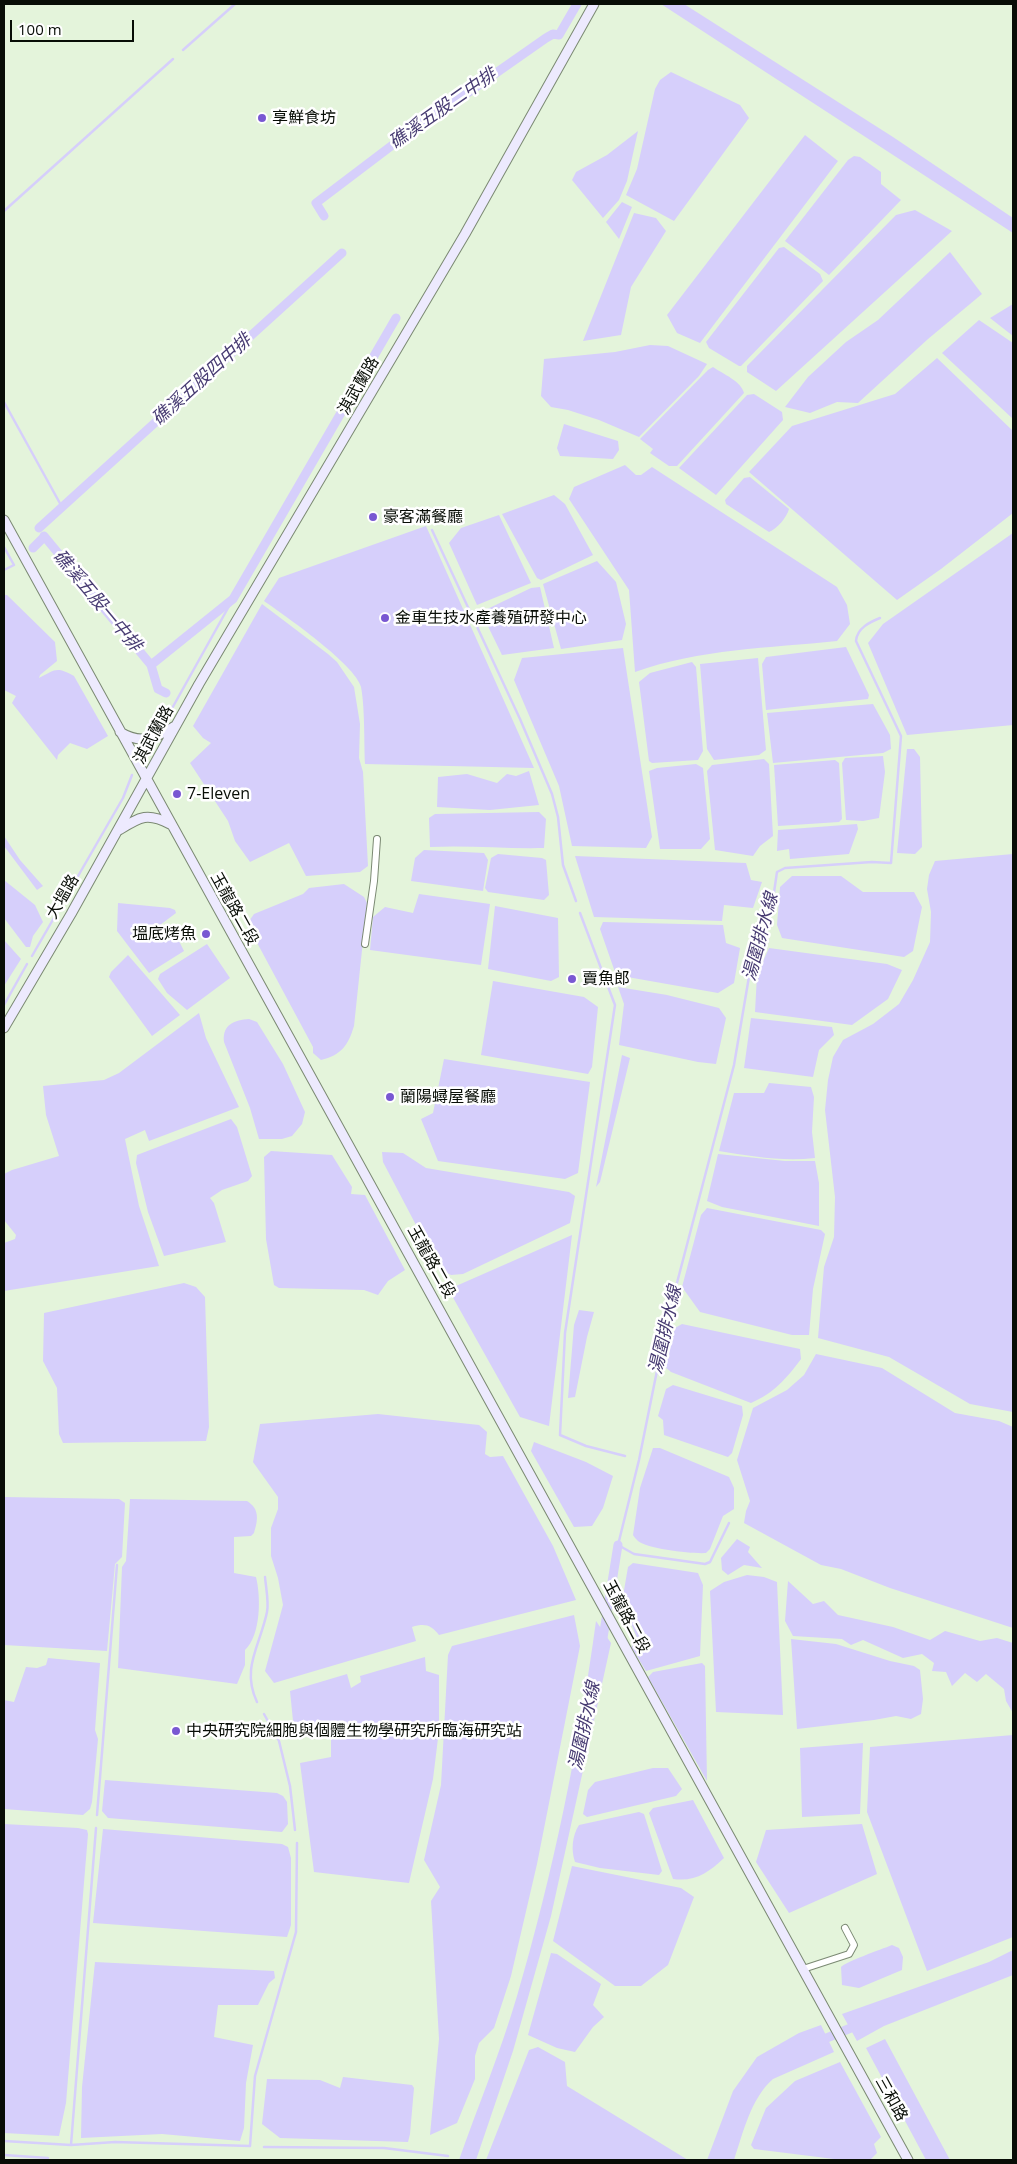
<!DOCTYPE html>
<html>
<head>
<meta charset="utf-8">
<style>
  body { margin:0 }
  #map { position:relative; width:1017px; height:2164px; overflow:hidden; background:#e4f4db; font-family:"Open Sans",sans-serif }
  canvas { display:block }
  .frame { position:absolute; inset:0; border:5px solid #080d06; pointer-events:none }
  .scale { position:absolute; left:10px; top:20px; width:124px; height:22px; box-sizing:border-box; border:2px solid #080d06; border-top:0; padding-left:6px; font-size:15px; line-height:18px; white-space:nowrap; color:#080d06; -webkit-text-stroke:4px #fff; paint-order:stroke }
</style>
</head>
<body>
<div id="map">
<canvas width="1017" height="2164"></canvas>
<div class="frame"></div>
<div class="scale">100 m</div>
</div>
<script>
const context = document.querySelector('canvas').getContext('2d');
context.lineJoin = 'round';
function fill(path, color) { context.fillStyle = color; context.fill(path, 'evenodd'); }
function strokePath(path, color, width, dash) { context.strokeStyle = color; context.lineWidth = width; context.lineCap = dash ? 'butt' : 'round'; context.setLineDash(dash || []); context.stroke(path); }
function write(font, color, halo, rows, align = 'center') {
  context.font = font + ' "Open Sans","Noto Sans TC",sans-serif'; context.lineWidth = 5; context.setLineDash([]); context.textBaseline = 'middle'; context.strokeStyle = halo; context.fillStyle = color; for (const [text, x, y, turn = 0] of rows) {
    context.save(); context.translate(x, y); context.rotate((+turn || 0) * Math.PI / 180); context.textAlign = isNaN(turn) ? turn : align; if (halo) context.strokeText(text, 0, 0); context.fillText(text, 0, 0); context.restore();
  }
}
const water = new Path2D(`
  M661,4H684L893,137L1013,218V233Z
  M671,72L740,105L749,118L674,221L626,195L637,169L655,89L660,80Z
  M638,131L627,181L619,200L603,218L572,180L576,172L607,155Z
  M805,135L838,161L700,343L677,333L667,315Z
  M854,156L860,157L881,172V184L901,200L829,275L785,241L848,160Z
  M622,202L632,207L619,239L606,222Z
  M915,210L952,231L776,391L747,372V366L896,215Z
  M634,213L656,218L666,231L631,287L621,335L583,341Z
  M784,247L820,274L823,281L741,366H739L709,348L706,342L779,248Z
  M950,252L982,294L928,339L858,403L837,402L810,413L785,407L808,377L846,342L878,320Z
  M1013,304V336L990,318Z
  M979,320L1013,343V419L942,353Z
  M650,345L668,346L707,364L699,376L639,437L599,420L568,410L551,407L541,396L544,359L615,352Z
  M937,358L1013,431V513L941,569L897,600L749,472L792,426L895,394Z
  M713,367C723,374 741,381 744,393L677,466H669L650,453L653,449L640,439L708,370Z
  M754,394L782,412L783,420L716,495L679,468L747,395Z
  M564,424L618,441L619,450L613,459L560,456L557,448Z
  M625,465L636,475H641L652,467L837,587L847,605L850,624L837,641C770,648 699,649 635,672L629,590L569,499L574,487Z
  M750,477L789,509C787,517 777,529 769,532L726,504L725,500L744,478Z
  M554,495L565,504L593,555L541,580L537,578L502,514Z
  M499,515L531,583L477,605L449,543L461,528Z
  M426,526L534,768L365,764C364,742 365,708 361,687C356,665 284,615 264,601L279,578Z
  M1013,533V725L907,735L868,643L883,624Z
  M597,561L616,582L626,624L622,640L561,649L543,584Z
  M540,587L554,648L502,655L481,612L531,588Z
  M4,595H7L55,642L57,661L40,675L39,678C55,670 56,666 74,676L108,736L87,749L70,743L58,755L57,760L12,703L16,696L4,690Z
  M262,604L328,654L337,662L354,687L360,724L359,758L363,772L368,866L360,872L306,876L289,843L250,862L235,841L228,821L190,763L211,743L203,738L193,726Z
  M846,647L869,695L868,699L766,710L762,664L766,657Z
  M623,648L652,837L646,848L572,846L559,786L514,680L522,658Z
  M758,658L766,750L759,755L714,760L707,749L700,664Z
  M692,662L696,667L703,751L698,760L652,763L649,761L639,682L650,673Z
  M873,704L890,735L891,749L883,753L773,763L767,713Z
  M907,749H914L920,757L922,847L915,854L897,853Z
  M883,756L885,772L879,818L863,821L846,820L842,763L845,758Z
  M764,759L769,764L773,836L760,846L753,856L715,850L707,771L712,765Z
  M835,760L839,763L842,819L839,822L778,826L774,765Z
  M696,764L703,768L710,839L701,849H660L649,771L657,768Z
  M529,771L539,805L490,810L437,807L438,777L467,774L497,783L507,774L516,776Z
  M539,812L546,819L544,848C506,849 468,845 430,847L429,818L435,814Z
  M857,824L858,829L849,854L790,859L789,849L777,851L778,830Z
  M4,836L20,860L43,886L37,890L4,846Z
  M424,850L484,853L488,860L483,891L411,881L415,858Z
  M498,854L542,858L546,860L549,895L544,900L488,892L485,888L491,858Z
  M1013,854V1412L970,1404L889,1357L818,1338L824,1267L834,1237L835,1197L825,1110L828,1080L833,1057L843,1040L873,1024L899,1004L913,980L930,942L931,912L927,889L929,875L935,861Z
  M575,856L746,863L751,880L762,882L753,908L724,905L722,921L594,917Z
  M792,876H841L863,892H914L922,907L913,951L904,957L782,938L777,925L780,887Z
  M4,880L35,905L43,922L33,936L30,947H26L4,918Z
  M344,884L364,897L367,903L354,1026C348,1046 341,1055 321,1060L313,1053V1047L247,924L254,914L303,894L309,888Z
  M419,894L490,904L481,965L370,950L373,917L385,907L413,913Z
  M118,903L170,908L175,910L176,913L160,925L172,938L177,937L184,951L149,973L117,931Z
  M495,906L558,918L559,977L551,981L488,969Z
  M603,922L723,925L726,943L740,948L734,983L718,993L616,975L600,929Z
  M4,940L21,959L4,986Z
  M207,944L230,978L187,1010L167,993L158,979L160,974Z
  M769,948L887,964L902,970L888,999L852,1025L755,1012L757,975Z
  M128,955L180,1015L152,1036L109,977L111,972Z
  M493,981L584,997L598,1007L592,1067L588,1074L481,1055Z
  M618,987L667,995L719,1008L726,1018L716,1064L698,1062L619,1045L624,1004Z
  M199,1013L206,1038L239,1107L149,1141L145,1130L125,1139L139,1206L159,1266L4,1291V1243L15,1239L16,1235L4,1220V1174L12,1170L59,1156L46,1115L43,1086L104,1080L119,1073Z
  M751,1018L832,1027L834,1035L819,1050L813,1077L744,1068Z
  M249,1019L257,1022L283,1064L305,1112L302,1124L292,1136L282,1139H259L250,1108L224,1042C222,1024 235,1020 249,1019Z
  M622,1055L630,1058L600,1182L596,1187Z
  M444,1059L590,1082L578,1173L565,1179L438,1161L421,1119L433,1113Z
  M769,1083L811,1087L814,1097L812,1132L815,1158C783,1162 750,1156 719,1151L734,1093H764Z
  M231,1119L237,1127L252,1176L248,1181L222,1190L210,1198L214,1203L226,1242L164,1256L148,1212L136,1163L137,1155Z
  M271,1151L332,1155L352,1187L351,1194L365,1195L405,1270L388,1281L378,1295L364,1290L279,1288L274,1285L266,1239L264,1157Z
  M382,1152L403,1153L426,1168L569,1192L575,1196L570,1223L463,1274L451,1275L439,1269L383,1162Z
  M718,1154L785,1161H815L819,1183V1226L722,1207L707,1201Z
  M707,1208L821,1230L825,1234L813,1289L809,1335H792L700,1312L682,1287L701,1215Z
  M572,1235L549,1426L520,1417L451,1294L456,1286Z
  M184,1283L196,1287L205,1297L209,1427L206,1441L63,1443L59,1434L57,1388L43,1361L44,1313Z
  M579,1310L594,1312L587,1337L575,1397L568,1398L574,1325Z
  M682,1324L800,1349L801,1359C786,1379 774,1393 751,1403L671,1372L665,1367L675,1328Z
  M816,1354L882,1368L955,1413L999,1421L1013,1427V1628L890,1588L841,1569L821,1565L744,1523L746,1511L750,1501L737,1460L753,1408L787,1390L804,1375Z
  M673,1385L742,1406L743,1415L732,1453L728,1457L664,1435L663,1420L658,1416L666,1389Z
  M378,1414L479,1425L487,1432L485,1454L490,1457L503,1456L553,1546L576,1600L439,1635C431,1625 425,1623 412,1627L416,1641L274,1683L265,1671L283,1605L278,1578L271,1556V1528L278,1509V1497L253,1462L260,1424Z
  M534,1442L586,1462L613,1476L603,1508L592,1526L574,1527L531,1451Z
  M653,1448H660L729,1477L734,1488V1509L723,1516L710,1549L706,1553C693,1554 647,1549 638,1541C636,1539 634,1537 633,1535L640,1488Z
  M4,1497L119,1499L125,1503L122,1557L115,1564L107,1651L4,1645Z
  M130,1499L247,1501C260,1509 258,1520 254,1533L251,1536L234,1537V1573L256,1577C261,1597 261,1635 245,1650V1665L237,1684L118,1668L122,1567L126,1561Z
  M737,1539L750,1547L748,1552L762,1568L744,1565L728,1575L722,1570L721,1558Z
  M633,1563L698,1573L703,1585L700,1656L646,1671L631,1647L638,1640L622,1602L628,1567Z
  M747,1575L764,1577L777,1582L783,1715L716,1712L710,1591L724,1582Z
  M788,1581L813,1604L824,1601L838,1615L893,1627L930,1640L945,1631L980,1641L997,1638L1013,1643V1713L1006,1701L1004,1689L986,1674L977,1682L965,1673L952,1686L946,1672L932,1671L934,1663L922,1654L903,1658L863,1640L851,1645L842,1639L793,1636L785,1621Z
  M574,1615L580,1646L537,1864L511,1976L494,2028L479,2043L475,2056V2079L457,2123L430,2135L439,2039L431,1901L440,1887L424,1860L441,1785L448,1655L452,1646Z
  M596,1621L611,1643L551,1916L513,2051L476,2160H459C478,2106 501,2051 517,1996C553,1874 579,1746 596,1621Z
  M791,1639L836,1644L890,1661L914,1666L920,1670L923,1699L921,1714L911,1719L896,1716L874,1720L797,1729Z
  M425,1657L426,1671L439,1675V1730L433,1779L409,1883L314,1872L300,1763L331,1757V1732L326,1724L294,1731L290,1691L347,1674L351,1688L361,1682L360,1676Z
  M48,1658L100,1663L95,1730L98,1739L92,1802L90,1809L83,1815L4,1809V1700L14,1702L26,1667L37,1668L46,1665Z
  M702,1663L705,1666L707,1781L648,1677L653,1672Z
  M1013,1735V1937L927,1971L867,1812L870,1747Z
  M863,1743L860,1814L802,1817L800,1748Z
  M653,1768H668L682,1789L676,1796L587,1817L583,1814L588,1790L595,1782Z
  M105,1780L277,1793L283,1796L287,1802L288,1824L282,1832L108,1818L102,1811Z
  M693,1800L724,1858C708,1873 695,1882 673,1879L649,1813L653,1808Z
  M639,1812L644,1814L662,1871L659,1875L600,1868L575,1862C571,1850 572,1836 579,1825Z
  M4,1824L78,1828L87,1830L88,1834L66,2103L59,2136L4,2133Z
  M862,1824L877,1874L789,1913L756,1862L766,1830Z
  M103,1829L282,1844L288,1847L291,1858V1925L287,1937L93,1923Z
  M572,1866L681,1888L694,1897L668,1965L641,1986H615L553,1941Z
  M892,1945L899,1948L903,1957L902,1970L859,1988L842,1985L841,1967C847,1961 880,1950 892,1945Z
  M1013,1950V1975L884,2026L857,2041L842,2014L989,1962Z
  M551,1953L557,1954L601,1984L593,2005L604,2017L593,2027L575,2052L557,2048L528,2035Z
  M95,1962L274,1971L275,1978L269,1983L258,2005H218L214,2037L253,2045L246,2083L244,2128L240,2141L162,2134L81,2138L82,2087Z
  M821,2025L834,2052L773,2079C751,2098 743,2133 734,2160H707L733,2091L757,2057L799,2033Z
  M885,2039L950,2160H926L866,2048Z
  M538,2047L565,2062L567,2086L688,2160H486L529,2050Z
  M840,2062L881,2137L874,2144L877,2153L870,2160H842L754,2149L751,2145L766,2108L795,2081Z
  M343,2077L412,2085L414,2088L410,2134L408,2142L280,2138L262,2124L267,2079L320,2080L340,2088Z`);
const stream = new Path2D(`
  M183,50L235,4
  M4,211L173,59
  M4,402L62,507
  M432,530L520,719L552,794L558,817L563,865L576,901
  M4,547L14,565L4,570
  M154,733L165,721L233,599
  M580,913L615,1005L565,1333L560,1435L586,1446L625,1456
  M32,956L123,798L132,775
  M4,1005L27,964
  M729,1523L710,1562L705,1564L634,1554L618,1545L639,1460L667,1321L734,1065L752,959L773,899L777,872L785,868L872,862L891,863L901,736L856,641C857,628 870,622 880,618
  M257,1702C241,1668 260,1646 267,1612C269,1602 266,1588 265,1577
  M264,1714L279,1741L290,1786L295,1830
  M97,1815L117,1565
  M4,2141L71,2145L115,2142L250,2146
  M71,2145L96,1828
  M250,2146L255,2076L296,1932L297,1843
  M264,2147L384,2148L448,2156
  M4,2155L48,2158`);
const canal = new Path2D(`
  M324,216L316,203L436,112L456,101L546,38L553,34L559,35L577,4
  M39,528L342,253
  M44,536L151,665L158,689L166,693
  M33,548L44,537
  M151,665L233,599L396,318
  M602,1644L618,1545
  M817,2042L858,2025`);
const street = new Path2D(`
  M365,944L374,881L377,839
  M803,1969L849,1954L854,1945L845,1928`);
const secondary = new Path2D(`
  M4,520L908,2160
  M120,732C141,745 156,738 175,726
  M119,830C140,817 147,812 170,824
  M4,1028L71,914L199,684L465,234L594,4`);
const markers = [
  [262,118,5,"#7958d2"],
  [373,517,5,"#7958d2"],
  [385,618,5,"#7958d2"],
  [177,794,5,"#7958d2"],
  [206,934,5,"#7958d2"],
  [572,979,5,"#7958d2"],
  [390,1097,5,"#7958d2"],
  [176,1731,5,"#7958d2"]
];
const poiNames = [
  ["享鮮食坊",272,118],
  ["豪客滿餐廳",383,517],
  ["金車生技水產養殖研發中心",395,618],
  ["7-Eleven",187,794],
  ["塭底烤魚",196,934,"right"],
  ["賣魚郎",582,979],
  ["蘭陽蟳屋餐廳",400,1097],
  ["中央研究院細胞與個體生物學研究所臨海研究站",186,1731]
];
const streetNames = [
  ["淇武蘭路",359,386,-60],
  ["淇武蘭路",154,735,-61],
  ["大塭路",63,897,-60],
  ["玉龍路二段",234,909,61],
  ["玉龍路二段",431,1262,61],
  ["玉龍路二段",626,1617,62],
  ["三和路",891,2099,61]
];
const waterNames = [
  ["礁溪五股二中排",443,109,-35],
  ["礁溪五股四中排",202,380,-42],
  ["礁溪五股一中排",97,601,50],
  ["湯圍排水線",761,937,-75],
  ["湯圍排水線",666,1330,-77],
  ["湯圍排水線",585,1726,-78]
];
fill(water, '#d6cffb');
strokePath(stream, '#d6cffb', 2.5);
strokePath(canal, '#d6cffb', 9);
strokePath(street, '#7b8973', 8);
strokePath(secondary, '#7b8973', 11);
strokePath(street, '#fff', 6);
strokePath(secondary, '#edeafe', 9);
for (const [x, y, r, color] of markers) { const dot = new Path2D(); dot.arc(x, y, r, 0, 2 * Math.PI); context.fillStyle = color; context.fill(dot); strokePath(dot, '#fff', 2); }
write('16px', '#080d06', '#fff', poiNames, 'left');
write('16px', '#080d06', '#fff', streetNames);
write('italic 18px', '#473b72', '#fff', waterNames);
</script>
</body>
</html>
